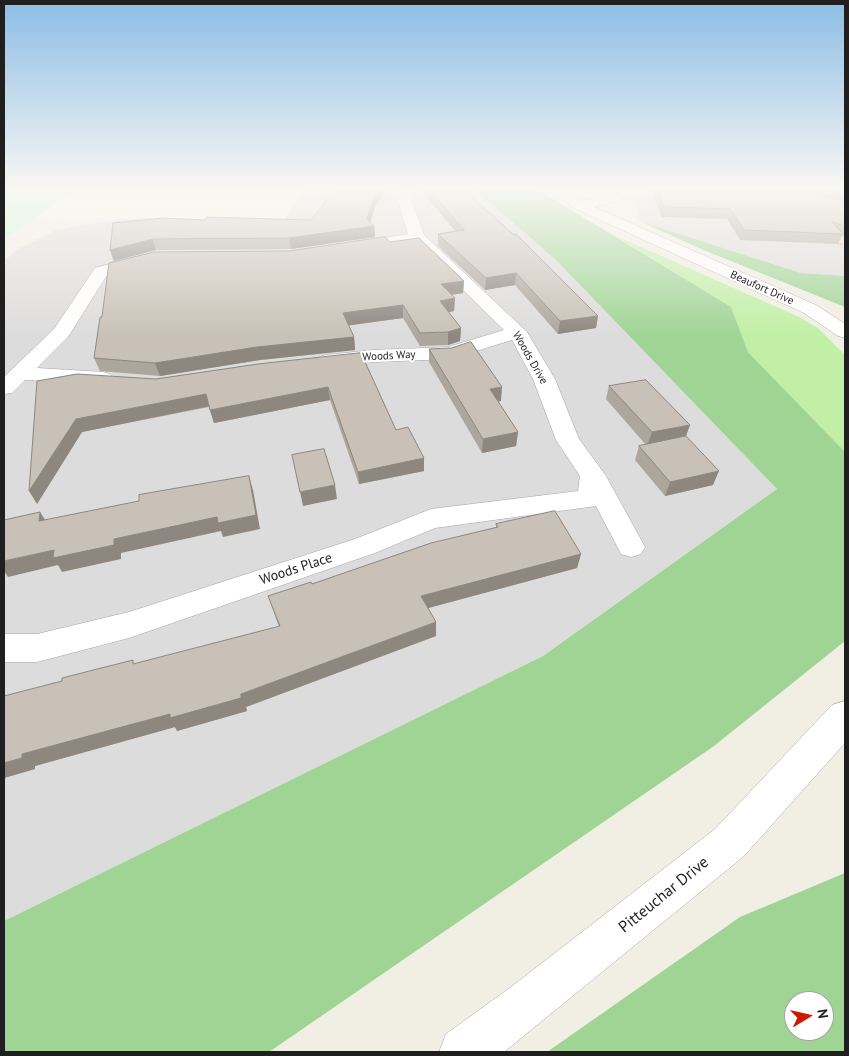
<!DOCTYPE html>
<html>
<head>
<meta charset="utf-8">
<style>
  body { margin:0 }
  #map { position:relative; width:849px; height:1056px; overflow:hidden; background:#f1eee4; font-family:"PT Sans",sans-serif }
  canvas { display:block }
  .frame { position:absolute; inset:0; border:5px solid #1f1f1f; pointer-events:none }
  .north { position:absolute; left:784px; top:991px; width:50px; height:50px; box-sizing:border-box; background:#fff; border:1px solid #a5a5a5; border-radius:50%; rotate:81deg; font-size:14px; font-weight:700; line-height:20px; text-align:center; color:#1f1f1f }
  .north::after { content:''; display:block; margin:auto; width:18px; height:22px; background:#ce1900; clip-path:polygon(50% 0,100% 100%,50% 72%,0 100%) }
</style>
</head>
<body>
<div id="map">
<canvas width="849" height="1056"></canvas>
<div class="frame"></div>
<div class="north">N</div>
</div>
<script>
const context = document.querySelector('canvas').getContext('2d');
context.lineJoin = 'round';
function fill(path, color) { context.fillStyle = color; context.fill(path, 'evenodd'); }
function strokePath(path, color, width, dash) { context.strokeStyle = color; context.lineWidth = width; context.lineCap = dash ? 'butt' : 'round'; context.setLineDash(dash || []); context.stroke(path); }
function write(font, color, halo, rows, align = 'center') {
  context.font = font + ' "PT Sans",sans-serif'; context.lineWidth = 4; context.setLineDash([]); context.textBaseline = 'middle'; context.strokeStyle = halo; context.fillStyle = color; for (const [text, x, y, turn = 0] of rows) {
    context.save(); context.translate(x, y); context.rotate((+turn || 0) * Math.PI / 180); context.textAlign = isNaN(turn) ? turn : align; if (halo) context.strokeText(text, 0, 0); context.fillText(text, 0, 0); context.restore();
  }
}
const residential = new Path2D(`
  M303,189H474L556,260L777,489L543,656L4,921V261L17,250L56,230L134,217L284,221Z
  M634,189H845V276L801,273L639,221Z`);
const education = new Path2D(`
  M75,189H303L284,221L36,217Z`);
const grass = new Path2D(`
  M612,234L797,316L818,328L845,355V452L748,352L731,307Z`);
const forest = new Path2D(`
  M474,189H537L731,307L748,352L845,452V641L714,746L269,1052H4V921L543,656L777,489L556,260Z
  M639,221L801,273L845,276V307L701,249Z
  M845,873V1052H547L740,917ZM794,1001H824V1031H794Z`);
const park = new Path2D(`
  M4,189H77L4,238Z`);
const path = new Path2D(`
  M836,243L845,245`);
const minor = new Path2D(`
  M400,189H412V201L424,235L527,332L555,379L579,439L606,476L645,547L641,554L631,557L621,554L596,506L435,528L375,553L129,638L37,662H4V634H37L129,612L355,539L431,509L578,491L580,476L556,440L533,379L512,340L450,359L373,362L326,367L319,365L316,361L319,357L326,355L373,350L448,347L504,330L414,242L352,252L347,250L344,247L347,244L408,234L398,201Z
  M546,189H561L583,201L629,189H650L649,192L594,207L816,305L845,324V338L838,336L804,313L576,209Z
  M145,255L153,260L151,263L107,275L68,337L37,368L103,372L110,374L114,378L110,382L103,384L25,380L12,393L4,394V377L54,329L95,268Z
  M845,701V743L743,857L504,1052H439L446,1034L511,987L715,829L832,705Z`);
const wall = new Path2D(`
  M420,189H463L598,316L596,328L558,334L515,285L485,290L438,246V234L456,232Z
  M650,189H794L845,201V237L842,236L838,244L740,240L727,219L662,217Z
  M801,189H845V201Z
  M375,207L370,222L374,226L375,237L291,249L156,250L114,261L110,250L205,220H311Z
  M390,242L464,281L463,293L451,295L455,298L454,311L449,312L461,328L460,341L448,345L420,346L403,318L349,325L354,337L355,350L260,360L160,376L100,371L94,358L289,251Z
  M429,349L501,401H498L518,432L516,446L482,453L429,362Z
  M361,353L396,430L424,471L359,484L330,400L214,423L209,407L82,432L37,504V381L156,379Z
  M609,386L686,437L713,485L665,496L635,460L639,446L646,445L606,399Z
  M496,524L581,554L577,568L428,608L436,622V636L246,707L247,711L177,731L175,727L35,766V769L4,778V696L135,664L279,627L268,596L312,584L496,528Z`);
const shadedWall = new Path2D(`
  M380,189H387L375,207L369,227L374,226L375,237L291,249L289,238L367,219L374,196Z
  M153,239L156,250L114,261L110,250Z
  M516,273L515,285L485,290L486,278Z
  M464,281L463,293L441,296V284Z
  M455,298L454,311L440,314V301Z
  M403,305V318L345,326L343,313Z
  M598,316L596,328L558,334L560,321Z
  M461,328L460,341L448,345V332Z
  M354,337L355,350L260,360L160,376L155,363L257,347Z
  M328,387L330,400L214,423L210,410Z
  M502,387L501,401L489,403L490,389Z
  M206,394L210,406L82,432L37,504L29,491L76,419Z
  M690,425L685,439L647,446L652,432Z
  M518,432L516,446L482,453L483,439Z
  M424,458V471L359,484L358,472Z
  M719,471L713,485L665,496L670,482Z
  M249,476L253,490L260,529L223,537L221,531L121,553V559L62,572L58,565L8,577L4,571V561L54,550L114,539Z
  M335,485L337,499L303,506L300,492Z
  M40,512L49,526L39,521Z
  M581,554L577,568L421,610V596Z
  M436,622V636L246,707L247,711L177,731L175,727L35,766V769L4,778V763L22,754L241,694Z`);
const building = new Path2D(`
  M336,189H380L374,196L367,219L374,226L289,238L153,239L110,250L113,223L163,218L205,220L207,217L311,220Z
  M429,189H463L514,235L516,234L598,316L560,321L516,273L486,278L438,234L464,230Z
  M657,189H794L845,201V226L832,222L843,234L744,230L730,209L665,207Z
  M385,237L390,242L419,238L464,281L441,284L455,298L440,301L461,328L448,332L420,333L403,305L343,313L354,337L257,347L155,363L94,358L100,317H102L109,263L154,252L289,251Z
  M471,342L502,387L490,389L518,432L483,439L429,349L451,348Z
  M361,353L396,430L408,427L424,458L358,472L328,387L210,410L206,394L76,419L29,491L37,381L77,374L156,379L258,364Z
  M646,380L690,425L652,432L609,386Z
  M686,436L719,471L670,482L639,446Z
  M324,449L335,485L300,492L292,455Z
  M249,476L256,515L218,523L217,517L114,539V545L53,558L54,550L4,561V520L40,512L39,521L139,501V495Z
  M555,511L581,554L421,596L436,622L241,694V698L170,718V714L22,754V758L4,763V696L62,681V678L133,660V664L280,626L268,596L311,582L312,584L431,543L498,527L496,524Z`);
const farStreetnames = [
  ["Beaufort Drive",762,288,24],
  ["Woods Way",389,356,-3],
  ["Woods Drive",530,358,60]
];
const streetNames = [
  ["Woods Place",296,569,-18]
];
const nearStreetnames = [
  ["Pitteuchar Drive",664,895,-39]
];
fill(residential, '#dddcdc');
fill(education, '#fbffdf');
fill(grass, '#c1efa6');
fill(forest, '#a0d495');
fill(park, '#befecb');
strokePath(minor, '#a6a6a6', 1);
strokePath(path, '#ff8967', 2, [1, 1]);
fill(minor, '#fff');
fill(wall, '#ada69d');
fill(shadedWall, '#8d8780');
fill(building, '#c9c1b7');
strokePath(building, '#8d8780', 1);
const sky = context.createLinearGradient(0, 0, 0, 337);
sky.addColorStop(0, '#8bbde6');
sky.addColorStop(0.56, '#f9f7f3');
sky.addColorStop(1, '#f9f7f300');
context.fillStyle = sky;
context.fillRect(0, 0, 849, 337);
write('11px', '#1f1f1f', '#fff', farStreetnames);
write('14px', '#1f1f1f', '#fff', streetNames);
write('16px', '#1f1f1f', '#fff', nearStreetnames);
</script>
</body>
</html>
